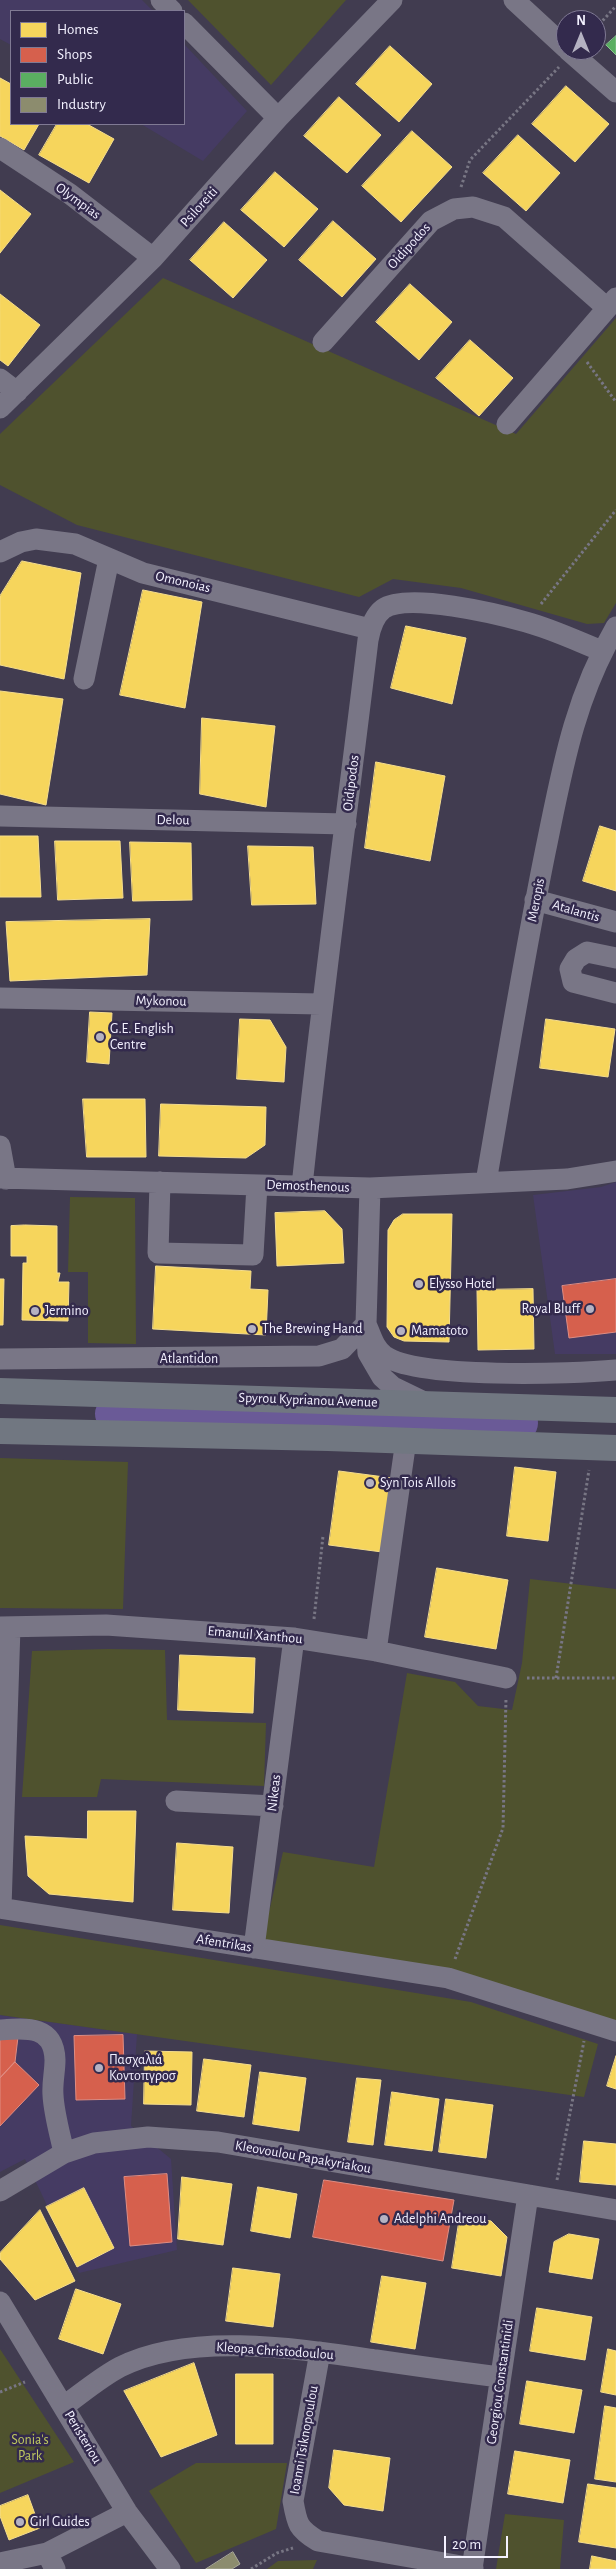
<!DOCTYPE html>
<html>
<head>
<meta charset="utf-8">
<style>
  body { margin:0 }
  #map { position:relative; width:616px; height:2569px; overflow:hidden; background:#413c50; font-family:"Alegreya Sans",sans-serif }
  canvas { display:block }
  .legend { position:absolute; left:10px; top:10px; width:175px; height:115px; box-sizing:border-box; background:#332a4d; border:1px solid #807a94; margin:0; padding:6px 9px; list-style:none; font-size:15px; color:#f3f1ff }
  .legend li { display:flex; align-items:center; gap:10px; height:25px }
  .legend b { width:25px; border:1px solid #807a94 }
  .north { position:absolute; left:556px; top:10px; width:50px; height:50px; box-sizing:border-box; background:#332a4d; border:1px solid #807a94; border-radius:50%; rotate:0deg; font-size:14px; font-weight:700; line-height:20px; text-align:center; color:#f3f1ff }
  .north::after { content:''; display:block; margin:auto; width:18px; height:22px; background:#b5b2c2; clip-path:polygon(50% 0,100% 100%,50% 72%,0 100%) }
  .scale { position:absolute; left:444px; top:2536px; width:64px; height:22px; box-sizing:border-box; border:2px solid #f3f1ff; border-top:0; padding-left:6px; font-size:15px; line-height:18px; white-space:nowrap; color:#f3f1ff; -webkit-text-stroke:4px #332a4d; paint-order:stroke }
</style>
</head>
<body>
<div id="map">
<canvas width="616" height="2569"></canvas>
<ul class="legend">
<li><b style="height:14px;background:#f6d55c"></b>Homes</li>
<li><b style="height:14px;background:#d6604d"></b>Shops</li>
<li><b style="height:14px;background:#5aae61"></b>Public</li>
<li><b style="height:14px;background:#8c8c6e"></b>Industry</li>
</ul>
<div class="north">N</div>
<div class="scale">20 m</div>
</div>
<script>
const context = document.querySelector('canvas').getContext('2d');
context.lineJoin = 'round';
function fill(path, color) { context.fillStyle = color; context.fill(path, 'evenodd'); }
function strokePath(path, color, width, dash) { context.strokeStyle = color; context.lineWidth = width; context.lineCap = dash ? 'butt' : 'round'; context.setLineDash(dash || []); context.stroke(path); }
function write(font, color, halo, rows, align = 'center') {
  context.font = font + ' "Alegreya Sans",sans-serif'; context.lineWidth = 5; context.setLineDash([]); context.textBaseline = 'middle'; context.strokeStyle = halo; context.fillStyle = color; for (const [text, x, y, turn = 0] of rows) {
    context.save(); context.translate(x, y); context.rotate((+turn || 0) * Math.PI / 180); context.textAlign = isNaN(turn) ? turn : align; if (halo) context.strokeText(text, 0, 0); context.fillText(text, 0, 0); context.restore();
  }
}
const built = new Path2D(`
  M0,0H142L153,11H11V45L0,39Z
  M184,44L247,111L203,161L141,124H184Z
  M616,1182V1354H555L533,1195L601,1187Z
  M0,2015L137,2034L131,2126L171,2159L177,2250L79,2273L25,2159L0,2172Z`);
const green = new Path2D(`
  M188,0H346L271,85Z
  M163,278L516,434L616,318V603L604,623L587,624L461,588L393,579L359,597L77,525L0,485V434Z
  M70,1197L135,1198L136,1344L88,1343V1272H68Z
  M0,1458L128,1462L123,1609L0,1608Z
  M530,1579L616,1589V2022L262,1942L283,1852L374,1867L407,1673L455,1682L478,1706L512,1710L522,1663Z
  M108,1649L165,1650L167,1720L266,1723L264,1786L101,1779L97,1797H22L32,1651Z
  M0,1925L471,2002L598,2044L584,2097L0,2015Z
  M0,2349L74,2462L0,2493Z
  M196,2463H287L276,2529L196,2563L149,2491Z
  M505,2514L564,2520L560,2569H496Z
  M317,2560L313,2569H267L278,2561Z`);
const homes = new Path2D(`
  M390,46L432,84L399,122L356,84Z
  M0,78L11,84V124H39L24,150L0,136Z
  M566,86L609,124L575,162L532,124Z
  M339,97L381,135L347,173L304,136Z
  M57,124H87L114,139L89,183L39,155Z
  M412,131L452,167L401,222L362,186Z
  M518,135L560,173L526,211L483,173Z
  M275,172L318,209L284,247L241,210Z
  M0,190L31,214L0,253Z
  M333,221L376,259L342,297L299,260Z
  M224,222L267,260L233,298L190,260Z
  M410,284L452,322L419,360L376,322Z
  M0,294L40,325L8,366L0,360Z
  M470,340L513,378L479,416L436,378Z
  M22,561L81,573L64,679L0,665V596Z
  M143,590L202,602L185,708L120,695Z
  M406,626L466,638L452,704L391,688Z
  M0,691L63,699L46,805L0,794Z
  M202,718L275,726L266,807L200,794Z
  M376,762L445,776L430,861L365,848Z
  M600,826L616,831V891L583,881Z
  M0,836H38L41,897H0Z
  M55,841H120L123,898L58,900Z
  M130,842L191,843L192,900L133,901Z
  M248,846L313,847L316,904L252,905Z
  M150,919L147,975L10,981L6,922Z
  M90,1012L112,1013L109,1064L87,1062Z
  M240,1019L270,1020L286,1047L284,1082L237,1079Z
  M546,1019L615,1029L608,1077L540,1068Z
  M83,1099H145L146,1157H87Z
  M161,1104L266,1107L265,1145L246,1158L159,1156Z
  M325,1211L342,1229L344,1263L277,1266L275,1213Z
  M403,1214H452L449,1342L404,1341L394,1337L387,1327L388,1230L394,1220Z
  M25,1225L57,1226V1273H60L58,1282H69L68,1321L22,1320L23,1263H27V1256H11V1226Z
  M156,1266L251,1271L250,1289L268,1290L266,1335L153,1329Z
  M0,1279H4L3,1325H0Z
  M533,1289L534,1349L478,1350L477,1290Z
  M515,1467L556,1472L548,1541L507,1536Z
  M339,1471L392,1478L382,1552L329,1545Z
  M437,1568L508,1580L496,1649L425,1637Z
  M180,1655L255,1658L253,1713L178,1710Z
  M88,1811H136L133,1902L49,1894L28,1876L25,1836L87,1839Z
  M177,1843L233,1847L229,1913L173,1910Z
  M145,2051L192,2052L191,2105L144,2104Z
  M616,2056V2089L607,2086Z
  M204,2059L251,2065L244,2117L197,2111Z
  M260,2072L306,2078L299,2131L253,2124Z
  M357,2078L381,2080L373,2145L348,2142Z
  M392,2092L439,2099L432,2151L385,2145Z
  M446,2099L493,2105L486,2158L439,2152Z
  M584,2141L616,2144V2185L580,2182Z
  M182,2177L232,2184L223,2245L178,2239Z
  M258,2187L297,2194L290,2238L251,2231Z
  M84,2188L114,2248L77,2267L46,2207Z
  M40,2210L75,2281L35,2300L0,2259V2253Z
  M460,2216L491,2221L507,2237L501,2276L452,2268Z
  M569,2234L599,2239L592,2279L549,2272L554,2242Z
  M233,2268L280,2274L273,2327L226,2321Z
  M382,2276L426,2283L415,2349L371,2342Z
  M76,2289L121,2304L103,2354L59,2339Z
  M537,2308L592,2317L585,2360L530,2351Z
  M608,2349L616,2351V2395L601,2392Z
  M194,2363L217,2435L161,2457L124,2391Z
  M236,2374H273V2444H236Z
  M527,2381L582,2390L574,2433L520,2424Z
  M605,2406L616,2408V2482L595,2479Z
  M334,2450L390,2458L383,2511L344,2505L329,2488Z
  M515,2451L570,2460L563,2503L508,2494Z
  M588,2484L616,2488V2548L579,2542Z
  M28,2495L40,2528L9,2540L0,2516V2506Z
  M592,2556L616,2561V2569H590Z`);
const shops = new Path2D(`
  M616,1279V1332L569,1338L562,1286Z
  M123,2035L125,2099L76,2100L74,2036Z
  M18,2037L15,2062L0,2078V2039Z
  M15,2062L39,2085L0,2126V2078Z
  M167,2174L172,2242L130,2246L124,2177Z
  M324,2180L454,2200L443,2261L313,2237Z`);
const public = new Path2D(`
  M616,36V55L606,45Z`);
const industry = new Path2D(`
  M233,2552L240,2564L232,2569H206Z`);
const river = new Path2D(`
  M114,1414L519,1423`);
const path = new Path2D(`
  M596,28L616,6
  M461,187L470,160L559,67
  M587,362L616,402
  M541,604L616,510
  M314,1619L323,1536
  M527,1678H616
  M556,1678L589,1470
  M455,1959L503,1828L506,1698
  M557,2180L584,2041
  M0,2392L25,2382
  M251,2569L277,2553L293,2548`);
const minor = new Path2D(`
  M161,0L172,11
  M514,0L566,48
  M184,23L278,118
  M568,50L616,92
  M0,148L70,194L153,258
  M323,342L431,221L454,209L473,207L504,217L607,308
  M0,379L17,392
  M0,408L153,258L278,118L392,0
  M507,424L616,298
  M0,552L21,542L36,539L75,544L143,573L370,629
  M84,679L109,559
  M0,816L346,824
  M535,900L616,922
  M616,958L587,952L576,959L570,969L573,982L616,993
  M0,998L321,1004
  M0,1146L6,1179
  M0,1178L370,1188L567,1179L616,1171
  M160,1182L158,1253L253,1255L257,1185
  M486,1182C505,1072 523,962 545,853C562,771 573,701 616,627
  M302,1186C321,1004 346,822 368,640C370,629 374,616 383,609C407,592 498,614 526,622C552,629 577,641 602,651
  M370,1188L366,1324L368,1353L382,1377L393,1387L426,1403
  M366,1324C371,1335 374,1349 385,1356C417,1379 573,1374 616,1370
  M0,1359L319,1356L342,1349L366,1324
  M0,1627L106,1625L294,1638L376,1651L506,1678
  M376,1651L406,1440
  M176,1801L273,1806
  M0,1908L448,1978L616,2031
  M1,1908L10,1627
  M254,1948L294,1638
  M0,2030C26,2028 54,2025 55,2060C55,2072 52,2083 53,2095C54,2114 60,2134 64,2153
  M0,2191L64,2153L94,2143L148,2137L218,2142L616,2210
  M0,2302L127,2512L170,2569
  M320,2352L293,2501C297,2524 298,2529 318,2541L473,2568
  M64,2406C82,2393 101,2377 120,2367C191,2331 300,2349 376,2360C417,2366 459,2372 500,2377
  M47,2553L55,2569
  M0,2563L47,2553L127,2512
  M472,2569L528,2195`);
const major = new Path2D(`
  M0,1391L616,1410
  M0,1431L328,1438L616,1448`);
const markers = [
  [100,1037,5,"#b5b2c2"],
  [419,1284,5,"#b5b2c2"],
  [590,1309,5,"#b5b2c2"],
  [35,1311,5,"#b5b2c2"],
  [252,1329,5,"#b5b2c2"],
  [401,1331,5,"#b5b2c2"],
  [370,1483,5,"#b5b2c2"],
  [99,2068,5,"#b5b2c2"],
  [384,2219,5,"#b5b2c2"],
  [20,2522,5,"#b5b2c2"]
];
const streetNames = [
  ["Olympias",78,201,36],
  ["Psiloreiti",199,207,-48],
  ["Oidipodos",409,246,-48],
  ["Omonoias",183,582,13],
  ["Oidipodos",351,783,-83],
  ["Delou",173,820,1],
  ["Meropis",536,900,-79],
  ["Atalantis",576,911,16],
  ["Mykonou",161,1001,1],
  ["Demosthenous",308,1186,2],
  ["Atlantidon",189,1359],
  ["Spyrou Kyprianou Avenue",308,1400,2],
  ["Emanuil Xanthou",255,1635,5],
  ["Nikeas",274,1793,-83],
  ["Afentrikas",224,1943,9],
  ["Kleovoulou Papakyriakou",303,2157,10],
  ["Kleopa Christodoulou",275,2351,4],
  ["Georgiou Constantinidi",500,2382,-82],
  ["Peristeriou",83,2437,59],
  ["Ioanni Tsiknopoulou",304,2440,-80]
];
const poiNames = [
  ["G.E. English",110,1029],
  ["Centre",110,1045],
  ["Elysso Hotel",429,1284],
  ["Royal Bluff",580,1309,"right"],
  ["Jermino",45,1311],
  ["The Brewing Hand",262,1329],
  ["Mamatoto",411,1331],
  ["Syn Tois Allois",380,1483],
  ["Πασχαλιά",109,2060],
  ["Κοντοπγροσ",109,2076],
  ["Adelphi Andreou",394,2219],
  ["Girl Guides",30,2522]
];
const parkNames = [
  ["Sonia's",30,2440],
  ["Park",30,2456]
];
fill(built, '#453b63');
fill(green, '#4f522e');
fill(homes, '#f6d55c');
strokePath(homes, '#f5dd8d', 1);
fill(shops, '#d6604d');
strokePath(shops, '#df8c82', 1);
fill(public, '#5aae61');
strokePath(public, '#88c290', 1);
fill(industry, '#8c8c6e');
strokePath(industry, '#abaa9a', 1);
strokePath(river, '#6a5a97', 38);
strokePath(path, '#787684', 3, [2.5, 2.5]);
strokePath(minor, '#797686', 21);
strokePath(major, '#717781', 26);
for (const [x, y, r, color] of markers) { const dot = new Path2D(); dot.arc(x, y, r, 0, 2 * Math.PI); context.fillStyle = color; context.fill(dot); strokePath(dot, '#332a4d', 2); }
write('14px', '#f3f1ff', '#332a4d', streetNames);
write('14px', '#f3f1ff', '#332a4d', poiNames, 'left');
write('14px', '#bec85f', '#332a4d', parkNames);
</script>
</body>
</html>
